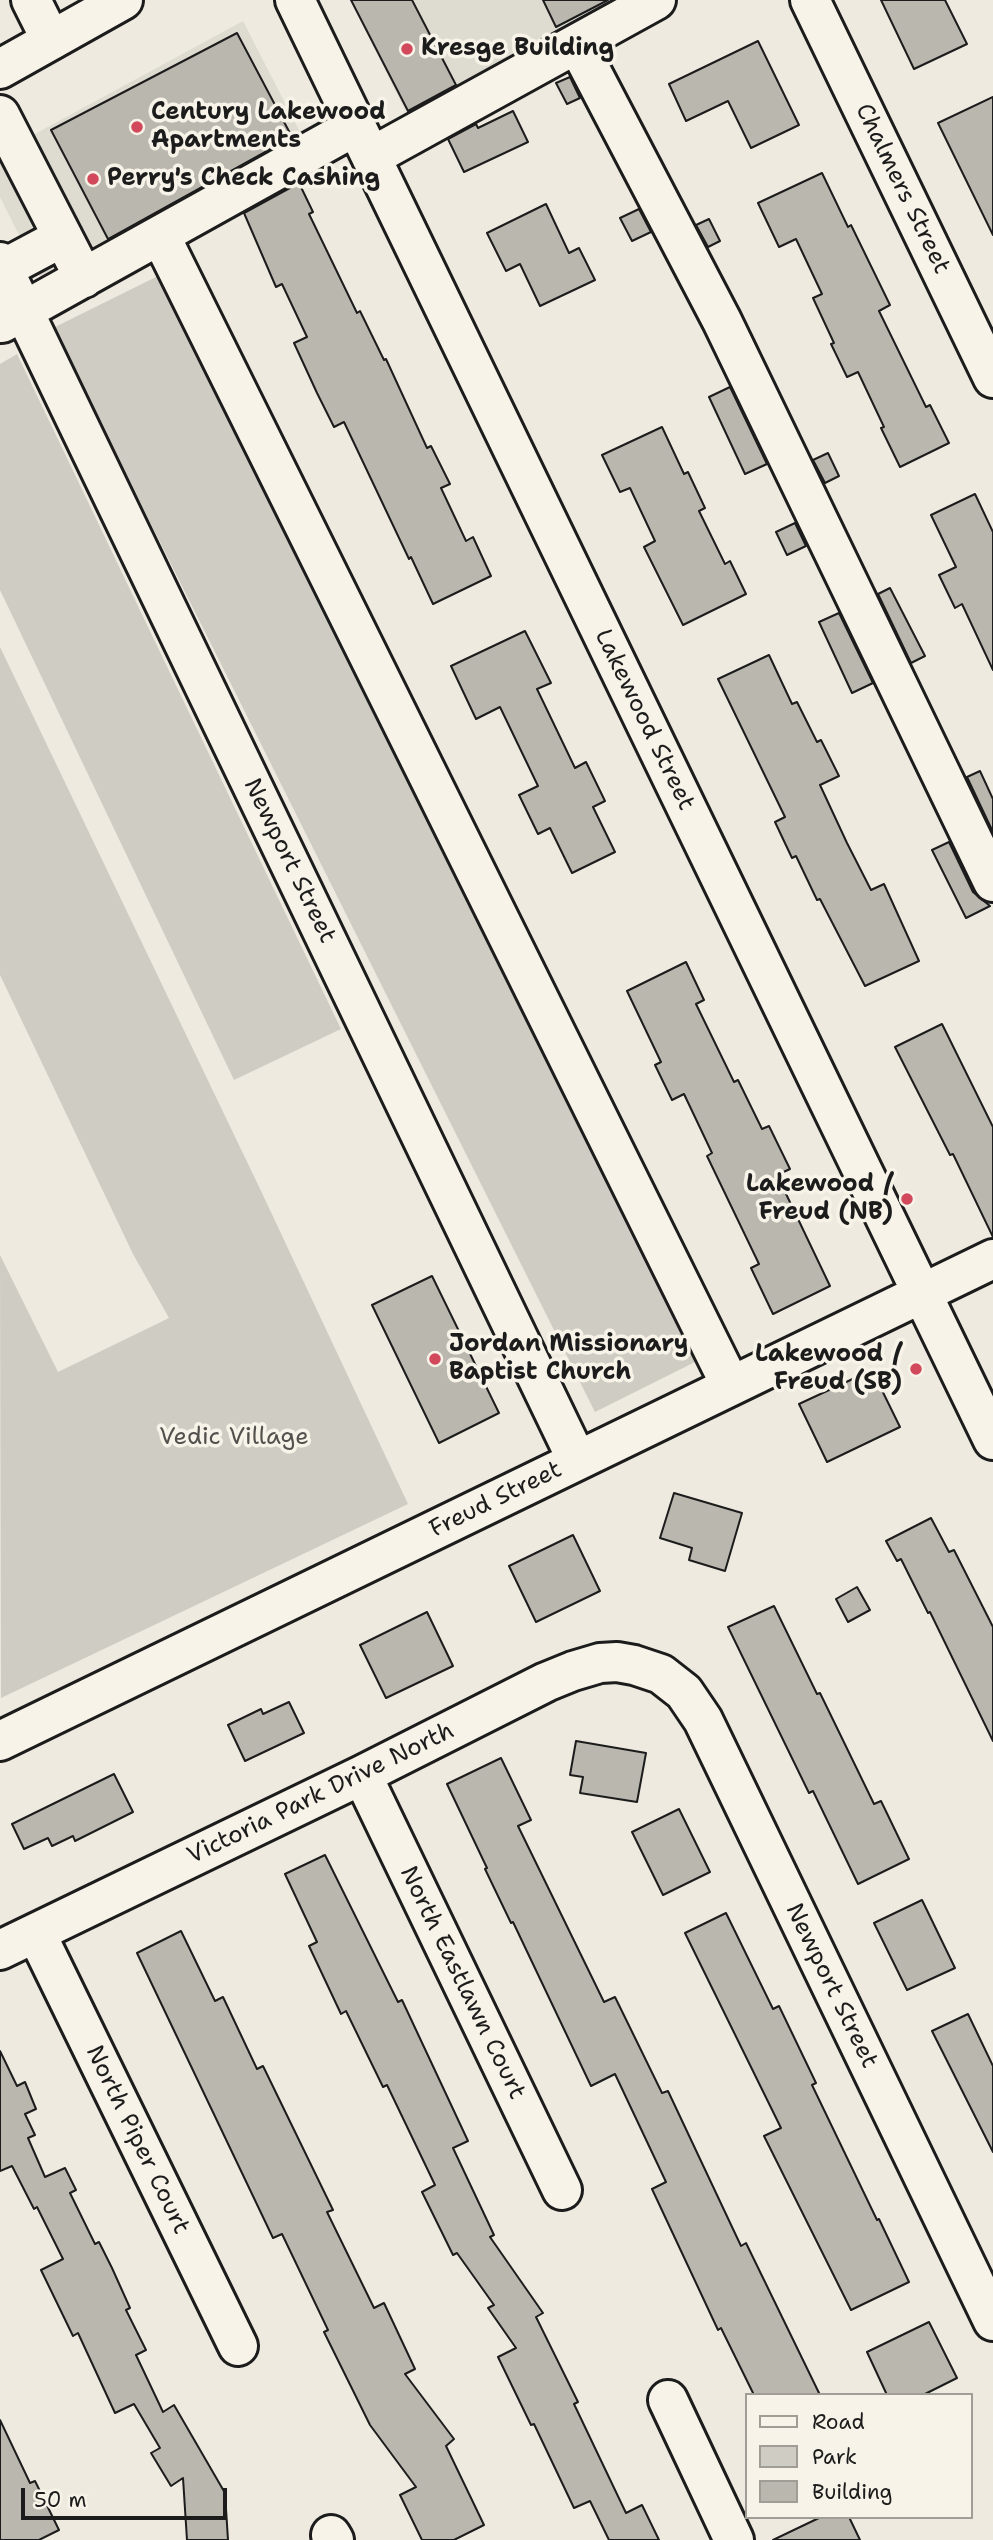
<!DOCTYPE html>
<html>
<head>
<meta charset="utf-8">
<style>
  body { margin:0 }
  #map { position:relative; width:993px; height:2540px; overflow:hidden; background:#eeeae0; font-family:"Shantell Sans",sans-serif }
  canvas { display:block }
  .legend { position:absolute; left:745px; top:2393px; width:228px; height:126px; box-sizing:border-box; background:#f7f3e8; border:2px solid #9f9d96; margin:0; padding:9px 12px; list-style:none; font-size:21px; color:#1c1c1c }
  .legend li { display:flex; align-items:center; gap:14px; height:35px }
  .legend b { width:35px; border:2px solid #9f9d96 }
  .scale { position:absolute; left:21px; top:2488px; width:206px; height:32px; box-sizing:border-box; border:4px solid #1c1c1c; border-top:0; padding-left:9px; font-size:21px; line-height:24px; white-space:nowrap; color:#1c1c1c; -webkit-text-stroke:5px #f7f3e8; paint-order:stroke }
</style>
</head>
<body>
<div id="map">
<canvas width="993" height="2540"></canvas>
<ul class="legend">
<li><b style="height:9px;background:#f7f3e8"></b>Road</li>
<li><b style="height:19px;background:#cfccc3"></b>Park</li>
<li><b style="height:19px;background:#bab7af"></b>Building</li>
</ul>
<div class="scale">50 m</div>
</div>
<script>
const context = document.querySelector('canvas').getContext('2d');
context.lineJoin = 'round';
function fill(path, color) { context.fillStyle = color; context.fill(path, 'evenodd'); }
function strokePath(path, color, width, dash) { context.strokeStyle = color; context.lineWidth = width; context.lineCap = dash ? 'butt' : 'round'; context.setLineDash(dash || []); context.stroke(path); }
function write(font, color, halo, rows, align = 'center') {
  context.font = font + ' "Shantell Sans",sans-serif'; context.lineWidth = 7; context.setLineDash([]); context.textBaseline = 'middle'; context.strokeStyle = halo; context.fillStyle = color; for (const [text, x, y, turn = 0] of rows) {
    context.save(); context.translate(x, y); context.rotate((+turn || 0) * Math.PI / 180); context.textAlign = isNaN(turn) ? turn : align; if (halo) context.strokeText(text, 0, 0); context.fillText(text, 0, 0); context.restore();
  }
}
const built = new Path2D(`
  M350,0H642L414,128Z
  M243,21L307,146L46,289L0,197V153Z`);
const green = new Path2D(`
  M162,274L703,1358L595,1412L53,328Z
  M17,354L341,1029L234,1080L0,590V364Z
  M0,647L262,1193L408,1504L1,1698L0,1255L58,1372L169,1318L133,1254L0,975Z`);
const building = new Path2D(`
  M351,0H412L456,85L408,111Z
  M543,0H608L556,27Z
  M881,0H945L967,44L914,69Z
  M237,33L292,137L108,239L51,130Z
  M758,41L799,125L751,148L728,101L686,121L669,84Z
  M570,77L580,98L567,104L556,83Z
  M993,97V235L938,123Z
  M513,111L528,142L464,172L448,139L476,124L478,128Z
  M822,173L848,227L851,225L890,305L879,311L926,407L930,405L949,443L900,467L881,428L884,427L858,372L847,377L831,344L834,343L813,298L822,294L796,239L779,247L758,203Z
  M299,183L313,212L309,214L357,313L360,311L384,360L386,359L427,448L431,446L450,484L441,488L466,541L473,537L491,576L433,604L411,557L409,559L344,422L334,427L317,393L294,343L307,337L282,284L276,287L244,213Z
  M546,204L569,253L579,248L595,280L540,306L520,264L506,271L487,233Z
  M639,209L651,232L632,241L620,218Z
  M709,219L720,241L708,247L696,225Z
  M730,387L767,464L745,474L709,397Z
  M662,427L684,474L688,472L705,508L699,511L725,564L730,561L746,594L683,625L644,547L655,541L630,488L620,492L602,455Z
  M828,453L839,476L825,483L813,460Z
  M975,494L993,532V670L962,604L955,608L939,575L956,567L931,515Z
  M795,523L806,546L787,555L776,532Z
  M890,588L925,656L911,663L878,594Z
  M839,613L873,683L852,693L819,622Z
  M525,631L551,683L537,689L575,768L586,762L605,801L593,807L615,852L572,873L550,828L538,834L519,795L538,786L500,707L476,719L451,666Z
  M769,655L792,704L797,702L817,742L821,740L839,776L820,785L847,843L871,890L884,884L919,961L865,986L820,899L817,900L796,856L792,858L775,822L785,817L718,679Z
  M980,771L993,799V832L967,777Z
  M949,842L973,892L990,906L966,918L932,850Z
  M686,962L704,1000L696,1004L734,1082L738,1080L762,1129L769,1126L790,1169L777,1175L830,1286L773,1314L751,1268L759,1264L707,1156L712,1153L684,1094L672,1100L655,1065L661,1062L627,991Z
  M942,1024L993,1127V1237L953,1154L950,1155L895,1047Z
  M432,1276L499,1413L439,1443L372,1305Z
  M872,1370L900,1427L827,1462L799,1404Z
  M674,1493L742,1513L725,1571L689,1560L692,1548L660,1538Z
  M931,1518L949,1552L954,1550L993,1627V1741L930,1612L928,1613L901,1559L897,1561L886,1541Z
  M573,1535L600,1591L536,1622L509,1566Z
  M857,1587L870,1610L848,1622L836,1599Z
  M774,1606L817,1694L820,1693L874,1804L881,1801L909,1859L858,1884L813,1791L809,1793L728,1627Z
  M427,1612L453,1666L386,1698L360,1645Z
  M289,1702L304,1733L245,1761L228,1725L261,1709L263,1714Z
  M576,1741L646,1753L637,1802L580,1793L583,1777L570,1775Z
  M501,1758L531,1820L518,1826L604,2002L615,1997L662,2093L668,2091L741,2246L746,2243L820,2395H754L721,2328L718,2330L652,2189L666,2182L615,2074L591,2086L513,1922L511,1923L485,1869L487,1868L447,1784Z
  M114,1774L133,1812L75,1841L73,1836L52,1846L48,1838L24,1849L12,1824Z
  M679,1809L710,1872L663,1895L632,1832Z
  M325,1855L398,2002L402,2000L468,2141L453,2148L494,2235L490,2237L543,2313L536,2317L578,2402L574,2404L626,2513L642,2505L659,2540H609L590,2501L574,2508L534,2424L531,2425L498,2357L516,2348L488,2308L494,2305L457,2253L453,2255L422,2192L435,2185L387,2085L383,2087L346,2011L341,2014L309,1946L317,1942L285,1874Z
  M922,1900L955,1968L907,1990L874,1923Z
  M726,1913L773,2009L779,2006L816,2083L812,2085L877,2220L879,2219L909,2282L851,2310L764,2136L781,2128L685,1933Z
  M181,1931L215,2001L223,1997L257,2069L263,2066L333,2210L327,2212L374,2308L384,2303L415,2369L405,2374L454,2439L446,2446L484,2525L454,2540H422L400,2495L416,2487L370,2425L324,2332L328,2330L282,2234L273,2238L137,1953Z
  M968,2014L993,2066V2152L932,2031Z
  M0,2051L17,2086L25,2082L36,2109L25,2114L35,2135L28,2138L45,2177L65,2168L76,2190L70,2193L95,2244L99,2242L112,2268L130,2308L126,2310L146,2350L136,2355L163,2412L174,2405L225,2493L228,2540H187L183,2478L171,2486L151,2453L160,2448L134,2404L115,2413L78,2333L73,2336L41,2270L63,2259L37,2207L34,2209L12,2166L0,2171Z
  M929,2322L957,2378L923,2395H887L867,2352Z
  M0,2420L30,2483L35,2481L59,2530L39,2540H0Z
  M821,2517H849L860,2540H773Z`);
const minor = new Path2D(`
  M31,0L51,40
  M295,0L993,1440
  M810,0L993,378
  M577,44L722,321L993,882
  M0,115L84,278
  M371,157L656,0
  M160,235L731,1386
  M0,262L577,1460
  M3,269L63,237
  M2,323L356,126
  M0,1741L993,1259
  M362,1775L562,2190
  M36,1933L238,2346
  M0,1950L362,1775L546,1682L573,1671L600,1663L617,1662L634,1665L661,1674L684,1692L703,1720L993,2321
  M668,2400L734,2540
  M331,2535L334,2540`);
const major = new Path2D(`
  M0,69L123,0`);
const markers = [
  [407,49,7,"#d1495b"],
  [137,127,7,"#d1495b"],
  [93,179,7,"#d1495b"],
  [907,1199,7,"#d1495b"],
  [435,1359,7,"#d1495b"],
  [916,1369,7,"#d1495b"]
];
const poiNames = [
  ["Kresge Building",421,49],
  ["Century Lakewood",151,113],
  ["Apartments",151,141],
  ["Perry's Check Cashing",107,179],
  ["Lakewood /",893,1185,"right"],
  ["Freud (NB)",893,1213,"right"],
  ["Jordan Missionary",449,1345],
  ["Baptist Church",449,1373],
  ["Lakewood /",902,1355,"right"],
  ["Freud (SB)",902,1383,"right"]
];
const streetNames = [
  ["Chalmers Street",902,189,64],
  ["Lakewood Street",644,720,64],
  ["Newport Street",289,861,64],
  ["Freud Street",496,1500,-26],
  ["Victoria Park Drive North",321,1794,-26],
  ["North Eastlawn Court",462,1983,64],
  ["Newport Street",831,1986,64],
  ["North Piper Court",137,2140,64]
];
const parkNames = [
  ["Vedic Village",234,1438]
];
fill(built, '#dedbd1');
fill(green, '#cfccc3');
fill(building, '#bab7af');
strokePath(building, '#1c1c1c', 2);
strokePath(minor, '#1c1c1c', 44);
strokePath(major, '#1c1c1c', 44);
strokePath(minor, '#f7f3e8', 38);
strokePath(major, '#f7f3e8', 38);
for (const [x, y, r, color] of markers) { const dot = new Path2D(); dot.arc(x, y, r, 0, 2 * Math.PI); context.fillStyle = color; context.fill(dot); strokePath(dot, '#f7f3e8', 2.5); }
write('bold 24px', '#1c1c1c', '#f7f3e8', poiNames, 'left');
write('24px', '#1c1c1c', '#f7f3e8', streetNames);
write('24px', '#52514e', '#f7f3e8', parkNames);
</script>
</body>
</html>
